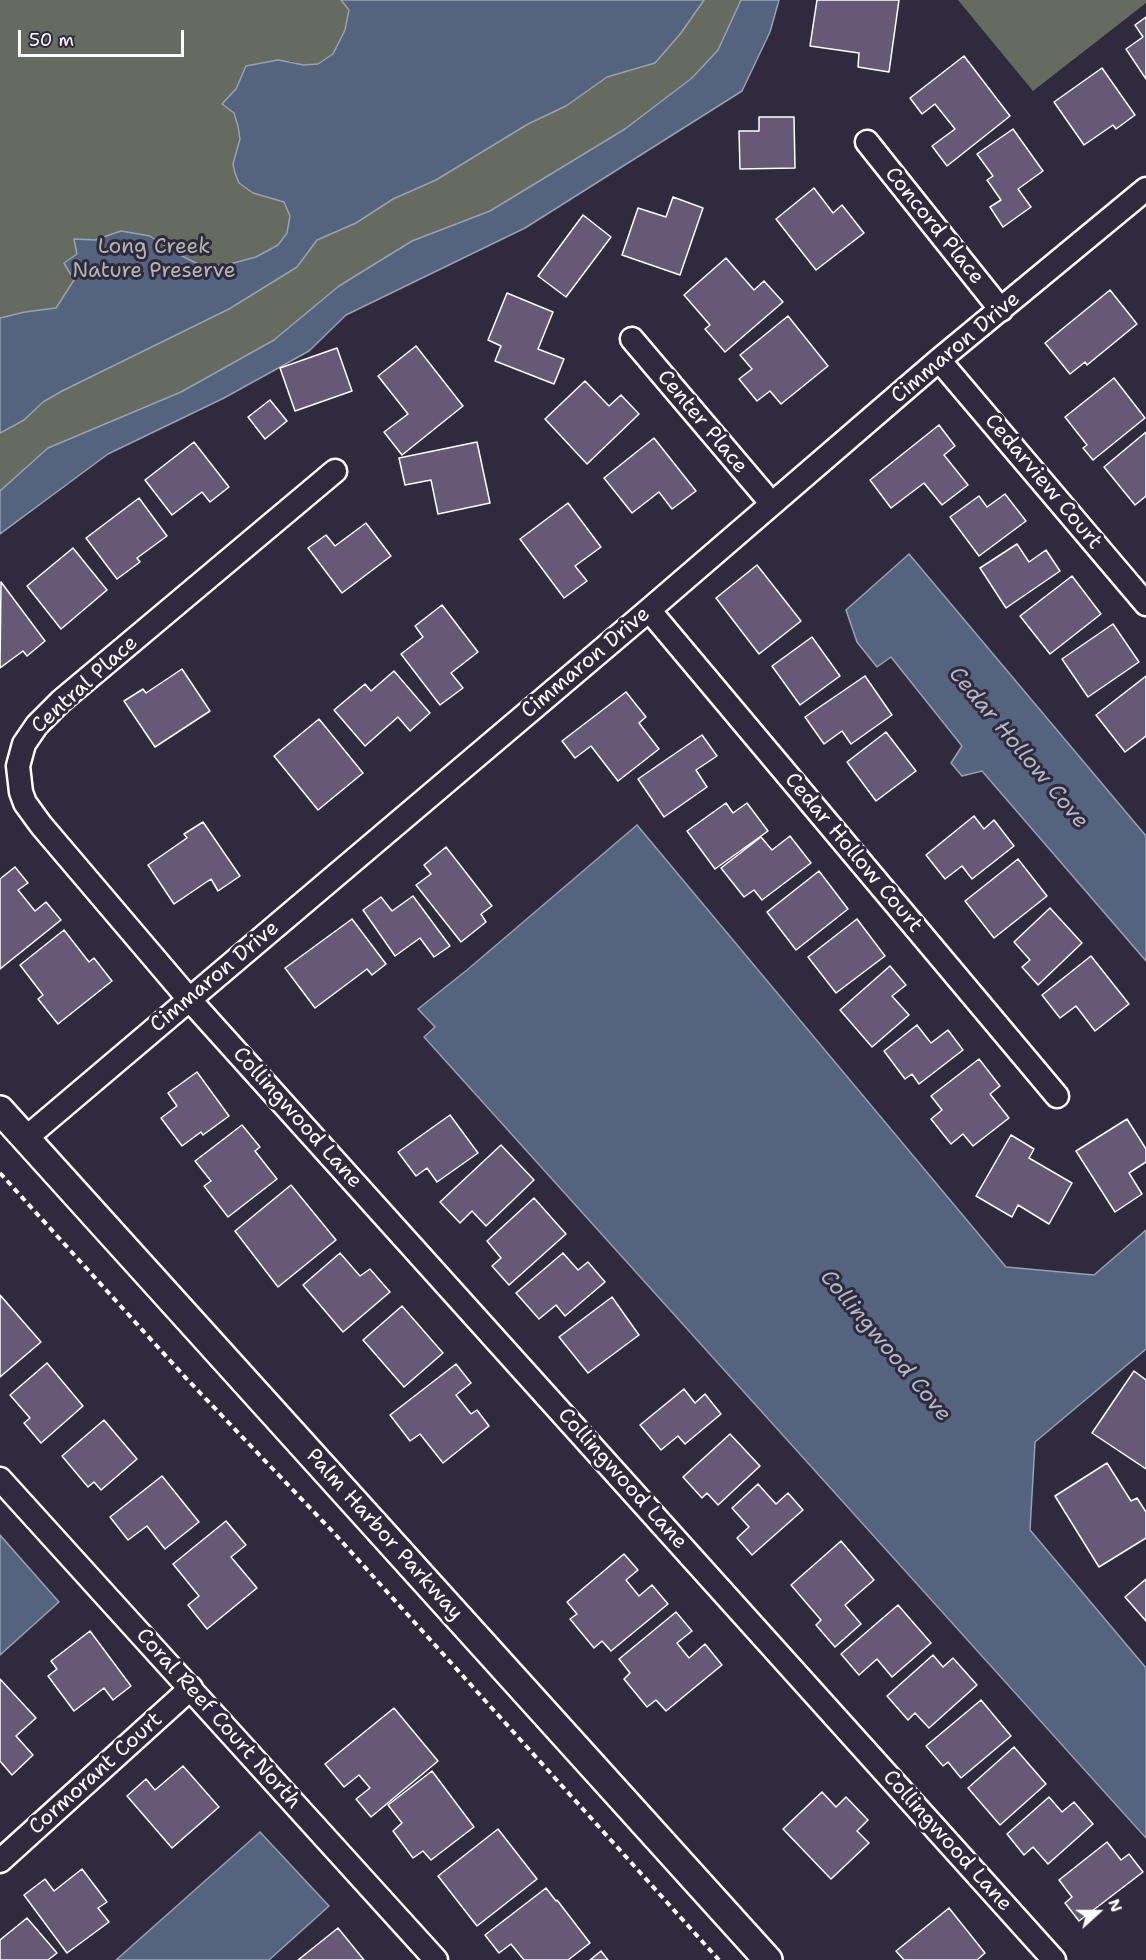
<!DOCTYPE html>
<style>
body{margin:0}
#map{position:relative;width:1146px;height:1960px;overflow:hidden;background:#2f2a3d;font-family:"Shantell Sans",sans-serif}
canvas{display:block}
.north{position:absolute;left:1068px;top:1882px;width:60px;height:60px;-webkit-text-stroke:4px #2f2a3d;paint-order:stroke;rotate:69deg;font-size:16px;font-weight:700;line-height:24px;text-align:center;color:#fff}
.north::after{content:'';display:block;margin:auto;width:21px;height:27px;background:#fff;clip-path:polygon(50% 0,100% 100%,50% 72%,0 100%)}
.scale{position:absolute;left:18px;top:30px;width:166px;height:27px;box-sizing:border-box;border:3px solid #fff;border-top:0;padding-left:8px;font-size:18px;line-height:21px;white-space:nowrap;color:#fff;-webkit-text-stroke:4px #2f2a3d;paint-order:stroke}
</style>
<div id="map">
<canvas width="1146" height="1960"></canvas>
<div class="north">N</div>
<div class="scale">50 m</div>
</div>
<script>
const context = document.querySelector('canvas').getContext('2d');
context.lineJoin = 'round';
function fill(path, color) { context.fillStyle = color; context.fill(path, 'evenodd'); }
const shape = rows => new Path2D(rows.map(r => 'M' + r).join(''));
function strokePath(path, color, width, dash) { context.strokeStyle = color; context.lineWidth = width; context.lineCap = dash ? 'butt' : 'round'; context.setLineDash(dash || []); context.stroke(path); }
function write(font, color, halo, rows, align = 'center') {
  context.font = font + ' "Shantell Sans",sans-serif'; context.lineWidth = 6; context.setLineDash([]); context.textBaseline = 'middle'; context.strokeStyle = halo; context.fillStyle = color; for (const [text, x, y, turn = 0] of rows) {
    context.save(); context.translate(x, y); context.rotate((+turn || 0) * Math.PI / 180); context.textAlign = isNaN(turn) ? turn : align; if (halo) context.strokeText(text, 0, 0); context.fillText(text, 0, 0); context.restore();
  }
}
fill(shape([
 [0,0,341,0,349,10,345,30,333,54,318,64,304,65,290,61,317,240,381,207,393,199,436,180,528,124,566,106,607,77,655,63,681,33,704,0,741,0,718,50,692,78,625,129,490,211,412,241,339,286,335,290,309,351,224,398,108,454,0,534],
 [958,0,1146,0,1146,3,1033,91]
]), '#656c5f');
const water = shape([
 [341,0,704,0,681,33,655,63,607,77,566,106,528,124,436,180,393,199,356,223,317,240,297,267,229,309,62,391,43,402,24,420,0,433,0,318,25,312,56,308,74,280,64,263,77,254,74,239,95,240,121,231,150,236,174,252,198,264,214,266,230,264,256,257,278,245,287,233,290,216,284,202,253,193,239,183,235,173,233,164,240,139,238,126,234,113,222,104,236,89,246,66,278,60,304,65,318,64,333,54,345,30,349,10,341,0],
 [741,0,779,0,770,32,742,91,525,228,346,315,309,351,224,398,108,454,0,534,0,491,48,448,181,392,274,340,339,286,412,241,490,211,625,129,692,78,718,50,741,0],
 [909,554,1146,836,1146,961,982,771,962,776,951,763,962,746,891,657,877,667,857,642,846,610,909,554],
 [637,825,1006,1267,1094,1275,1146,1230,1146,1349,1035,1442,1030,1530,1146,1668,1146,1838,424,1037,435,1027,418,1009,467,970,637,825],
 [0,1535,59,1602,0,1655,0,1535],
 [260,1832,329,1906,269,1960,116,1960,260,1832]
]);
fill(water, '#54637e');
strokePath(water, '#98a1b2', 1.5);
const building = shape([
 [817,0,899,0,889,72,858,67,859,53,810,46,817,0],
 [1146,17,1146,79,1126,49,1143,37,1135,25,1146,17],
 [964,56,1010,116,947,166,932,146,955,129,935,104,922,114,910,98,964,56],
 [1102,68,1135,115,1116,129,1113,125,1084,145,1054,102,1102,68],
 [759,117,794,117,795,168,740,169,739,131,759,131,759,117],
 [1013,129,1043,171,1018,189,1031,207,1003,227,990,207,1001,200,987,180,993,176,977,154,1013,129],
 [814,188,833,213,842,205,864,233,816,270,776,219,814,188],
 [673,197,703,208,680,275,622,255,638,208,666,217,673,197],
 [583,215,611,237,566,297,538,276,583,215],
 [726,258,754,290,764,281,783,302,725,352,705,329,710,325,684,295,726,258],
 [1110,290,1137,324,1087,365,1085,362,1070,374,1045,343,1110,290],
 [507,293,553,312,538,349,564,359,554,384,495,361,501,346,488,340,507,293],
 [788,316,828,366,781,404,770,391,757,401,739,379,752,369,740,355,788,316],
 [416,346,463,406,402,455,384,432,408,414,378,376,416,346],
 [337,348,352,391,295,411,280,368,337,348],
 [1114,378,1145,418,1093,460,1083,448,1087,445,1065,417,1114,378],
 [585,381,609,406,621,395,639,414,587,464,545,419,585,381],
 [270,400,287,421,265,439,248,417,270,400],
 [939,425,955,446,944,455,968,485,942,505,924,483,891,508,870,480,939,425],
 [1146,432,1146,496,1135,505,1104,467,1146,432],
 [654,438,696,491,672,509,659,492,632,513,604,478,654,438],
 [194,442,229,487,210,502,202,492,172,515,145,480,194,442],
 [477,442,490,503,438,514,431,480,405,485,399,458,477,442],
 [1005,494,1026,521,979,556,950,517,979,496,987,507,1005,494],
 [139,498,167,536,137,558,140,562,117,579,86,538,139,498],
 [568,503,601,547,575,566,587,581,564,598,520,539,568,503],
 [366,523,391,556,342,593,308,548,326,535,335,546,366,523],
 [1017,544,1029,562,1046,550,1060,571,1006,608,980,568,1017,544],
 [73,548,107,590,61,629,27,586,73,548],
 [757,565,801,621,759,654,716,598,757,565],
 [1072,576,1101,614,1050,654,1020,616,1072,576],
 [1,582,45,641,27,656,23,651,0,668,1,582],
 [442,605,478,652,451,673,463,688,440,705,401,654,423,637,415,626,442,605],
 [1113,624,1139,662,1088,697,1062,659,1113,624],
 [812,637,840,676,800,705,772,666,812,637],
 [182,669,210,711,155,747,124,701,143,689,146,693,182,669],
 [394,671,430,713,410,731,398,717,365,746,334,710,365,684,371,691,394,671],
 [865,676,892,715,851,744,842,731,824,744,805,717,865,676],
 [1146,676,1146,736,1125,752,1096,715,1146,676],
 [626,692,646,717,639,723,659,749,618,781,591,746,575,758,562,741,626,692],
 [319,719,363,773,318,810,274,756,319,719],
 [886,732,916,771,876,801,847,762,886,732],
 [702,735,717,756,696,770,707,787,664,817,638,779,702,735],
 [726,803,733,813,747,803,768,831,715,869,687,831,726,803],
 [974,816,984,829,994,820,1014,846,972,879,962,866,945,879,926,855,974,816],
 [203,822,240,876,218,891,211,879,174,904,148,865,187,838,184,834,203,822],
 [790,836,811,863,762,900,754,890,744,897,721,868,761,837,772,850,790,836],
 [446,847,492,906,481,914,486,922,461,942,416,885,431,874,424,865,446,847],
 [1018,859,1047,896,994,938,965,901,1018,859],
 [15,867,28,883,18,890,35,911,46,902,61,920,0,969,0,879,15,867],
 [819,871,848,909,796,950,767,912,819,871],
 [413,896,450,946,434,957,420,938,395,956,363,910,381,897,392,911,413,896],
 [1050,908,1082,943,1038,985,1022,967,1030,960,1014,942,1050,908],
 [352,919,386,964,372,975,367,969,315,1008,285,968,352,919],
 [857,919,885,956,836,993,808,957,857,919],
 [64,930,89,962,94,958,112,981,58,1024,38,999,43,995,20,965,64,930],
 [1091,956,1129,1004,1095,1031,1076,1006,1060,1018,1042,995,1091,956],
 [890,966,906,985,892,996,909,1015,872,1047,840,1010,890,966],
 [917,1025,931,1043,948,1030,963,1050,919,1084,912,1074,905,1079,884,1051,917,1025],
 [979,1059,1000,1086,990,1094,1009,1118,973,1146,963,1134,951,1144,931,1119,942,1110,931,1096,979,1059],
 [197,1072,229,1116,203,1135,201,1132,182,1146,161,1118,177,1106,168,1093,197,1072],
 [450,1115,478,1153,437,1182,427,1168,416,1176,398,1152,450,1115],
 [1127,1119,1146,1149,1146,1162,1129,1173,1142,1194,1115,1212,1076,1151,1127,1119],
 [242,1125,260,1147,255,1151,277,1179,228,1217,204,1186,211,1181,195,1161,242,1125],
 [1011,1135,1034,1149,1029,1158,1072,1183,1049,1224,1018,1205,1012,1217,976,1196,1011,1135],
 [501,1145,534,1180,486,1226,472,1211,460,1223,440,1202,501,1145],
 [291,1185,336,1240,278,1287,235,1231,291,1185],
 [534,1198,566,1234,509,1285,492,1266,501,1258,487,1241,534,1198],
 [340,1253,360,1276,370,1269,390,1292,343,1332,303,1285,340,1253],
 [563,1253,578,1270,588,1262,605,1282,565,1316,556,1305,539,1319,516,1293,563,1253],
 [0,1295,41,1342,0,1377,0,1295],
 [612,1297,639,1335,588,1373,559,1337,612,1297],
 [402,1306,443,1353,404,1387,363,1340,402,1306],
 [47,1363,83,1406,41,1443,24,1423,30,1418,10,1395,47,1363],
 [456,1364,471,1383,456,1395,471,1414,477,1410,489,1426,443,1463,420,1434,410,1441,390,1415,456,1364],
 [1134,1371,1146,1380,1146,1469,1092,1433,1134,1371],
 [684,1389,695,1403,705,1394,721,1414,685,1444,678,1436,661,1450,640,1425,684,1389],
 [104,1420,137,1459,101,1490,94,1482,88,1487,62,1456,104,1420],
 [730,1434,760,1466,718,1505,707,1493,702,1498,683,1477,730,1434],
 [1107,1463,1131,1501,1137,1498,1146,1512,1146,1538,1099,1567,1055,1496,1107,1463],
 [162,1476,199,1522,165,1549,147,1526,128,1540,110,1517,162,1476],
 [758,1484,776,1504,788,1493,803,1510,752,1555,737,1538,749,1527,732,1508,758,1484],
 [226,1521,246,1545,231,1557,257,1588,207,1629,188,1605,199,1596,173,1564,226,1521],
 [841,1541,874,1580,845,1605,861,1624,835,1647,816,1625,821,1620,791,1585,841,1541],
 [624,1554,638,1570,626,1580,639,1596,652,1585,668,1604,611,1651,602,1641,594,1648,570,1619,577,1614,567,1602,624,1554],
 [1146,1579,1146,1621,1125,1597,1146,1579],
 [898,1605,931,1643,892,1677,877,1659,859,1675,841,1654,898,1605],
 [676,1612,692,1631,677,1643,689,1658,705,1644,722,1665,666,1711,656,1700,647,1707,624,1679,630,1673,619,1659,676,1612],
 [90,1631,131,1686,113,1700,104,1688,74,1711,48,1676,57,1669,51,1661,90,1631],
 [933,1655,943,1667,953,1658,977,1685,929,1728,915,1713,908,1720,887,1696,933,1655],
 [0,1679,36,1718,16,1736,33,1755,12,1775,0,1761,0,1679],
 [981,1700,1011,1736,961,1778,948,1762,943,1766,926,1746,981,1700],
 [394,1708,438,1761,371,1817,356,1799,370,1788,359,1775,344,1787,325,1764,394,1708],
 [1014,1747,1046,1784,1000,1825,968,1788,1014,1747],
 [183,1766,219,1807,172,1848,127,1796,146,1779,155,1790,183,1766],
 [432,1771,474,1827,431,1860,423,1851,413,1858,393,1831,402,1823,388,1805,432,1771],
 [822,1792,836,1807,846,1797,868,1820,857,1831,869,1843,831,1879,783,1829,822,1792],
 [1049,1797,1062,1812,1074,1802,1093,1824,1048,1864,1033,1847,1024,1855,1007,1834,1049,1797],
 [498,1829,537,1879,477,1926,438,1876,498,1829],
 [1107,1842,1121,1860,1129,1854,1143,1872,1079,1921,1065,1903,1072,1897,1059,1880,1107,1842],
 [82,1869,107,1902,98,1908,109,1922,67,1953,24,1895,45,1879,54,1891,82,1869],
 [546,1888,556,1901,557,1900,590,1943,568,1960,524,1960,511,1944,499,1953,485,1935,546,1888],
 [949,1908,985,1953,977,1960,904,1960,896,1951,949,1908],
 [27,1918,57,1953,48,1960,0,1960,0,1940,27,1918],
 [338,1928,364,1960,298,1960,338,1928],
 [601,1951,608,1960,590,1960,601,1951]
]);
fill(building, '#655975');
strokePath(building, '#fff', 1.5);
const minor = shape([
 [867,142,1001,310],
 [632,339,772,504],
 [939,360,1146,604],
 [335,471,61,701,37,725,24,744,18,766,21,792,25,803,41,825,189,999,1054,1960],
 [649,610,1057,1096],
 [26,1138,649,610,939,360,1146,189],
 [0,1479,436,1960],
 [0,1861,191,1688]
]);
const tertiary = shape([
 [0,1110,768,1960]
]);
strokePath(minor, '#fff', 27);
strokePath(tertiary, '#fff', 32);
strokePath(shape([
 [0,1173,185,1377,334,1533,719,1960]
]), '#fff', 4, [6, 4.5]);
strokePath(minor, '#2f2a3d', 22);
strokePath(tertiary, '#2f2a3d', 27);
write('21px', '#fff', '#2f2a3d', [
 ["Concord Place",934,226,51],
 ["Cimmaron Drive",956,348,-40],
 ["Center Place",702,422,50],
 ["Cedarview Court",1043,482,50],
 ["Cimmaron Drive",586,663,-40],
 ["Central Place",85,685,-42],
 ["Cedar Hollow Court",853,853,50],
 ["Cimmaron Drive",215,977,-40],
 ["Collingwood Lane",297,1118,48],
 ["Collingwood Lane",622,1479,48],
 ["Palm Harbor Parkway",384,1535,48],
 ["Coral Reef Court North",218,1719,48],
 ["Cormorant Court",96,1774,-42],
 ["Collingwood Lane",947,1841,48]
]);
write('21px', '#b2b6af', '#2f2a3d', [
 ["Long Creek",154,248],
 ["Nature Preserve",154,272]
]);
write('italic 22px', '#b2b9c5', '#2f2a3d', [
 ["Cedar Hollow Cove",1018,748,50],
 ["Collingwood Cove",885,1346,50]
]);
</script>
